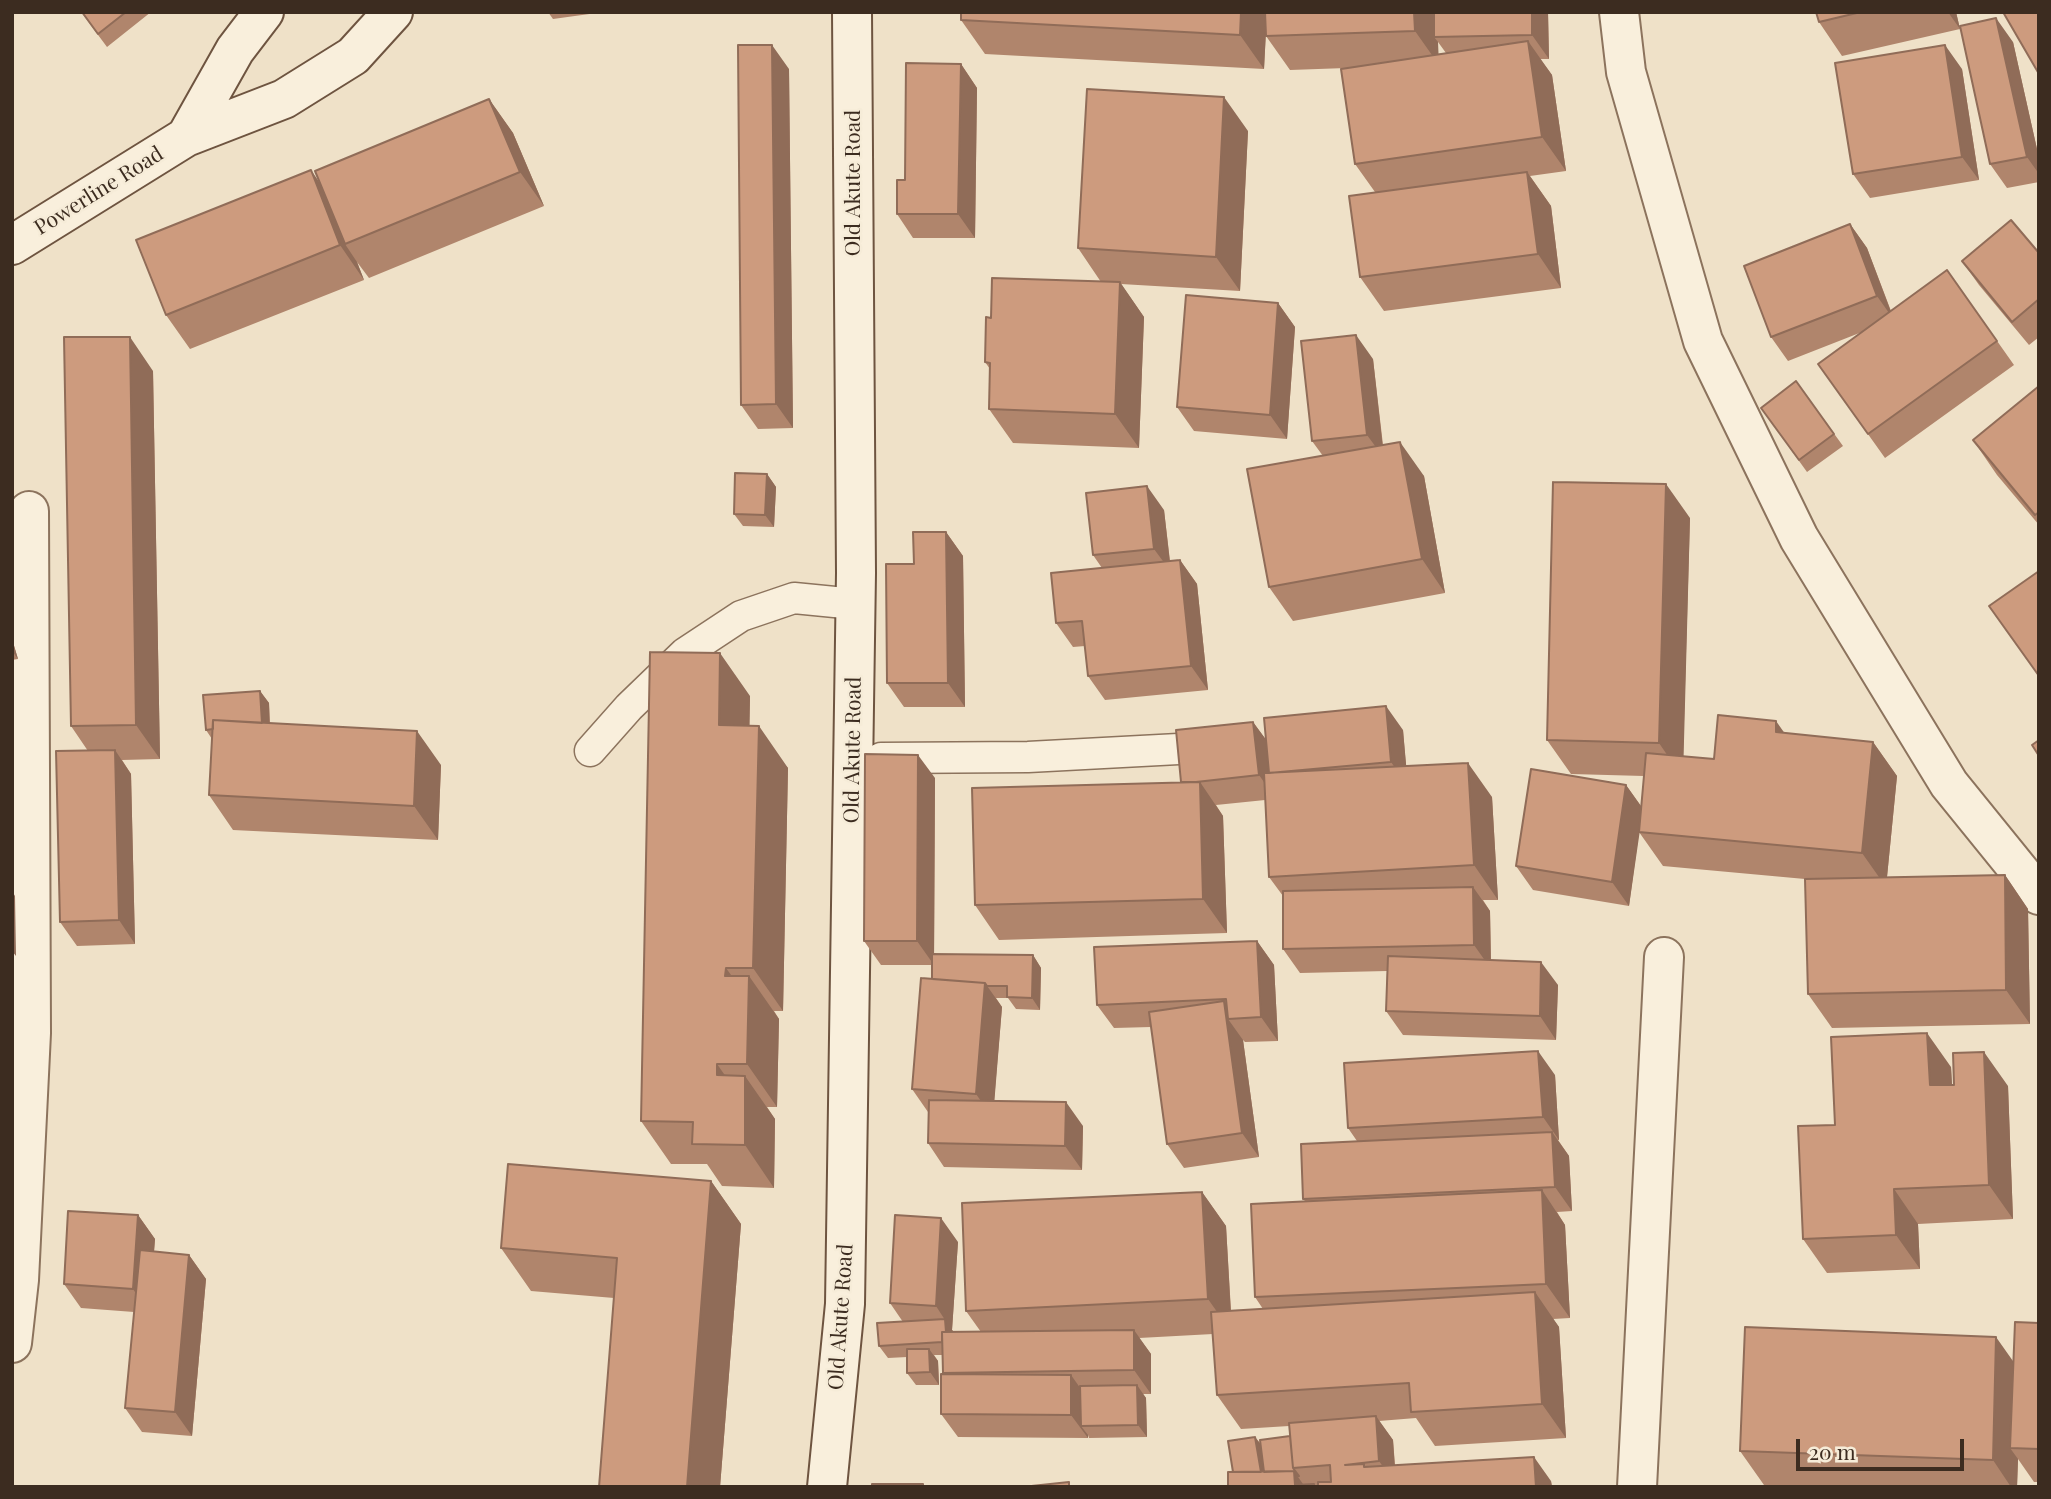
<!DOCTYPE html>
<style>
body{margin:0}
#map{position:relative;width:2051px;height:1499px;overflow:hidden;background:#efe1c8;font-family:"Playfair Display",serif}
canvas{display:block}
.frame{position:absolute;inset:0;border:14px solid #3c2c20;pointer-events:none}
.scale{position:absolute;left:1796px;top:1439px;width:168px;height:32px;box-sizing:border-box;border:4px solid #3c2c20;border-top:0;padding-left:9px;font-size:21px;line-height:24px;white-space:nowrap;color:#3c2c20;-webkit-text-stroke:5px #f6ecd8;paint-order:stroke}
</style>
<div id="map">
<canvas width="2051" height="1499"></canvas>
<div class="frame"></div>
<div class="scale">20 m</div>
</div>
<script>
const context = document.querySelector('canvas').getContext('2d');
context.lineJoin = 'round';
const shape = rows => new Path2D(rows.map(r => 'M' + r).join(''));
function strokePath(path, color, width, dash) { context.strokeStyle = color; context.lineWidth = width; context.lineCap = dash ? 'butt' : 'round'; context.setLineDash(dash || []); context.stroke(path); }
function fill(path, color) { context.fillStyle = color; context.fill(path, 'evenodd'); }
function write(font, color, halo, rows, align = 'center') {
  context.font = font + ' "Playfair Display",serif'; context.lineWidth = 5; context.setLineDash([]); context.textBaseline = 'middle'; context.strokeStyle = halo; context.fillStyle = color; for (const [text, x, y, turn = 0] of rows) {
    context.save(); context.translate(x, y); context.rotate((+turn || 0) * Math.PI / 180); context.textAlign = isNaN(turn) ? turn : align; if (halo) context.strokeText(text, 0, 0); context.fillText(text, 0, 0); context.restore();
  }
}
const lane = shape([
 [590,751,629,707,685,653,741,616,794,598,855,604],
 [881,758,1028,757,1216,747]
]);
const street = shape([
 [1619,12,1626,72,1703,341,1799,538,1949,784,2039,895],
 [12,1343,19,1280,31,1033,29,511],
 [1637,1487,1664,957]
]);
const secondary = shape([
 [186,137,235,50,264,12],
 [12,245,186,137,284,99,353,56,393,12],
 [827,1487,845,1304,856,573,852,12]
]);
strokePath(lane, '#8c735d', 33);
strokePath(street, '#8c735d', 42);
strokePath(secondary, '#6e5440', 42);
strokePath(lane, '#f9efdc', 30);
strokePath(street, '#f9efdc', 38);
strokePath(secondary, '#f9efdc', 38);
fill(shape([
 [81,12,151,12,107,47],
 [548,12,604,12,553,19],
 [961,12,1548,12,1549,59,1540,59,1552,75,1566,171,1530,176,1551,206,1561,288,1384,311,1360,277,1375,192,1355,164,1346,68,1290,70,1266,36,1266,30,1264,69,985,54,961,20],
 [1438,42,1446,53,1438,54],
 [1816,12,1956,12,1960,29,1842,56,1819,22],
 [2013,42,2039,158,2039,182,2007,188,1990,164],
 [961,64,977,88,975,238,913,238,897,214,905,180],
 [789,69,793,428,758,429,741,405],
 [1962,69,1979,180,1870,198,1853,174],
 [489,99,513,133,544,206,369,278,357,262,364,280,190,349,166,315,320,184],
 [1248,131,1240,291,1121,284,1144,317,1139,448,1013,443,989,409,990,369,985,362,991,318,1101,282,1078,248],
 [1850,224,1867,248,1891,311,1947,270,2014,365,1885,458,1818,364,1862,332,1788,361,1771,337],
 [2039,253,2039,337,2029,345,1979,285,1962,261],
 [1278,303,1295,327,1287,439,1194,431,1177,407],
 [1373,359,1383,445,1424,476,1445,593,1293,621,1269,587,1323,456,1312,441],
 [153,371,160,759,122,760,131,774,135,944,77,946,60,922,88,751,71,726],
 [1796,381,1843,446,1807,472,1761,408],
 [2039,386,2039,525,1997,475,1973,440],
 [767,474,776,487,774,527,743,526,734,514],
 [1164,510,1170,561,1180,560,1197,584,1208,690,1105,700,1088,676,1085,646,1073,647,1056,623,1102,568,1093,555],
 [1690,518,1683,756,1714,759,1785,733,1873,742,1897,776,1887,877,2005,875,2028,909,2030,1024,1832,1028,1808,994,1805,879,1663,866,1639,832,1629,906,1533,890,1516,866,1626,785,1641,806,1644,776,1571,774,1547,740],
 [946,532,963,556,965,707,904,707,887,683,914,564],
 [12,639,18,659,12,660],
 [260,691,269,703,270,723,441,765,438,840,233,830,209,795,212,739,206,730],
 [750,696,749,726,788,768,783,1011,774,1011,779,1019,777,1107,767,1107,775,1119,774,1188,722,1186,707,1164,671,1164,641,1121],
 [1253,722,1266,740,1403,730,1406,766,1492,797,1498,900,1483,900,1490,911,1491,960,1558,985,1556,1040,1403,1035,1386,1011,1387,971,1300,973,1283,949,1283,896,1269,877,1265,800,1216,805,1223,816,1227,933,999,940,975,905,1181,782],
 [935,778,934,954,1033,955,1041,968,1040,1010,1016,1009,1008,998,996,998,1002,1007,994,1101,1083,1126,1082,1170,944,1167,928,1143,928,1112,912,1089,932,979,932,965,881,965,864,941],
 [1257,941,1274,965,1278,1041,1245,1042,1243,1040,1259,1157,1184,1168,1167,1144,1151,1027,1114,1028,1097,1005],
 [1951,1067,1952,1085,2008,1086,2013,1219,1918,1224,1920,1269,1827,1273,1803,1239,1835,1125],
 [1555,1075,1559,1140,1558,1140,1569,1156,1572,1211,1557,1212,1565,1225,1570,1318,1553,1319,1559,1327,1566,1438,1435,1446,1416,1418,1379,1421,1393,1440,1395,1465,1551,1481,1552,1487,1228,1487,1233,1472,1255,1437,1261,1444,1290,1436,1289,1426,1241,1429,1217,1395,1213,1334,1139,1338,1151,1354,1151,1394,1143,1394,1146,1398,1147,1437,1089,1438,1088,1435,1088,1438,958,1437,941,1414,944,1374,942,1355,934,1355,938,1361,939,1385,916,1385,907,1373,907,1357,888,1358,879,1346,903,1322,890,1303,958,1242,952,1330,954,1332,981,1332,966,1311,1202,1192,1226,1226,1231,1311,1263,1309,1255,1297,1305,1201,1303,1199,1357,1141,1348,1128],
 [711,1181,741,1224,720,1487,599,1487,614,1298,531,1291,501,1248],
 [138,1215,155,1239,154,1252,189,1255,206,1279,192,1436,142,1432,125,1408,134,1312,81,1308,64,1284],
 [2039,1323,2039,1482,2034,1482,2018,1459,2017,1487,1820,1487,1764,1485,1740,1451,2014,1361]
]), '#b0856c');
fill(shape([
 [1241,12,1267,12,1264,69,1240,35],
 [1414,12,1437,12,1434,37,1438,42,1439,65,1415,31],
 [1532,12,1548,12,1549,59,1532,35],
 [1948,12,1956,12,1960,29],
 [1996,18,2013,42,2039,158,2039,174,2027,157],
 [1528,41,1552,75,1566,171,1542,137],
 [772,45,789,69,793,428,776,404],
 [1945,45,1962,69,1979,180,1962,157],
 [961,64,977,88,975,238,958,214],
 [1224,97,1248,131,1240,291,1216,257],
 [489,99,513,133,544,206,520,172],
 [311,170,335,205,345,244,357,262,364,280,340,245],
 [1527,172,1551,206,1561,288,1538,254],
 [1850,224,1867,248,1894,320,1877,296],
 [1120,282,1144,317,1139,448,1115,414],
 [1278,303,1295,327,1287,439,1270,415],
 [1356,335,1373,359,1384,458,1367,435],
 [130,337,153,371,160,759,136,725],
 [1400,442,1424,476,1445,593,1422,559],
 [767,474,776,487,774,527,765,515],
 [1666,484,1690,518,1683,778,1659,743],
 [1147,486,1164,510,1171,572,1154,549],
 [946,532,963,556,965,707,948,683],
 [1180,560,1197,584,1208,690,1191,666],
 [12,639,18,659,12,651],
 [720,653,750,696,749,768,719,725],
 [260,691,269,703,270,739,262,726],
 [1386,706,1403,730,1408,786,1391,762],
 [1776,721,1800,755,1776,732],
 [1253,722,1270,745,1276,799,1259,775],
 [759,726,788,768,783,1011,753,968],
 [417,731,441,765,438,840,414,806],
 [1873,742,1897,776,1886,887,1862,853],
 [115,750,131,774,135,944,119,920],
 [918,755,935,778,934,965,917,941],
 [1468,763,1492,797,1498,900,1474,865],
 [1200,782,1223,816,1227,933,1203,899],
 [1626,785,1643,809,1629,906,1612,882],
 [2005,875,2028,909,2030,1024,2006,990],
 [1473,887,1490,911,1491,969,1474,945],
 [12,891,15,896,16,956,12,951],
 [1257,941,1274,965,1278,1041,1261,1017],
 [1033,955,1041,968,1040,1010,1032,998],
 [1541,962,1558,985,1556,1040,1540,1016],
 [726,968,749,1000,749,976,779,1019,777,1107,747,1064,725,976],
 [985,983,1002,1007,993,1118,976,1094],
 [1224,1001,1236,1018,1228,1019,1243,1040,1259,1157,1242,1133],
 [1927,1033,1951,1067,1954,1120,1930,1085],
 [1538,1051,1555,1075,1559,1140,1543,1117],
 [1984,1052,2008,1086,2013,1219,1989,1185],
 [717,1064,745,1104,745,1076,775,1119,774,1188,745,1145,717,1075],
 [1066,1102,1083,1126,1082,1170,1065,1146],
 [1552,1132,1569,1156,1572,1211,1555,1187],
 [711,1181,741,1224,720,1487,687,1487],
 [1894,1189,1918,1224,1920,1269,1896,1235],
 [1542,1190,1565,1225,1570,1318,1546,1284],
 [1202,1192,1226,1226,1232,1333,1208,1299],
 [138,1215,155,1239,149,1313,133,1289],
 [941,1218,958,1242,952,1330,954,1332,956,1354,947,1342,945,1320,936,1306],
 [189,1255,206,1279,192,1436,175,1412],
 [1535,1292,1559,1327,1566,1438,1542,1404],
 [1134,1330,1151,1354,1151,1394,1134,1370],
 [1996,1337,2020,1371,2010,1448,2018,1459,2017,1487,2011,1487,1993,1460],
 [929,1349,938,1361,939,1385,930,1372],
 [1071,1375,1088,1399,1081,1426,1088,1435,1088,1438,1071,1415],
 [1137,1385,1146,1398,1147,1437,1138,1425],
 [1376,1416,1393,1440,1396,1485,1379,1461],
 [1255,1437,1264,1449,1269,1480,1262,1476],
 [1534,1457,1551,1481,1552,1487,1536,1487],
 [1294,1471,1305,1487,1295,1485]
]), '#906c58');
const building = shape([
 [82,12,126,12,98,34,82,12],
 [961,12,1241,12,1240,35,961,20,961,12],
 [1265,12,1414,12,1415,31,1266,36,1265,12],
 [1434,12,1532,12,1532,35,1434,37,1434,12],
 [1816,12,1861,12,1819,22,1816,12],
 [2003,12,2039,12,2039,74,2003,12],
 [1996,18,2027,157,1990,164,1960,26,1996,18],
 [1528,41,1542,137,1355,164,1341,69,1528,41],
 [738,45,772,45,776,404,741,405,738,45],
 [1945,45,1962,157,1853,174,1835,63,1945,45],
 [906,63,961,64,958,214,897,214,897,180,905,180,906,63],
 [1087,89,1224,97,1216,257,1078,248,1087,89],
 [489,99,520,172,345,244,315,171,489,99],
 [311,170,340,245,166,315,136,240,311,170],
 [1527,172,1538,254,1360,277,1349,196,1527,172],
 [2011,220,2039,253,2039,299,2012,322,1962,261,2011,220],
 [1850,224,1877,296,1771,337,1744,266,1850,224],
 [1947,270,1997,341,1868,434,1818,364,1947,270],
 [992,278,1120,282,1115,414,989,409,990,363,985,362,986,317,991,318,992,278],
 [1186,295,1278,303,1270,415,1177,407,1186,295],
 [1356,335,1367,435,1312,441,1301,341,1356,335],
 [64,337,130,337,136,725,71,726,64,337],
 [1796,381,1834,434,1799,460,1761,408,1796,381],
 [2039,386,2039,512,2035,515,1973,440,2039,386],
 [1400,442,1422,559,1269,587,1247,469,1400,442],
 [735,473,767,474,765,515,734,514,735,473],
 [1553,482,1666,484,1659,743,1547,740,1553,482],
 [1147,486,1154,549,1093,555,1086,493,1147,486],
 [913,532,946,532,948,683,887,683,886,564,914,564,913,532],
 [1180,560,1191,666,1088,676,1082,621,1056,623,1051,573,1180,560],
 [2039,571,2039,676,1989,606,2039,571],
 [650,652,720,653,719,725,759,726,753,968,726,968,725,976,749,976,747,1064,717,1064,717,1075,745,1076,745,1145,692,1144,693,1122,641,1121,650,652],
 [260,691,262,723,213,720,213,729,206,730,203,695,260,691],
 [1386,706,1391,762,1269,773,1264,718,1386,706],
 [1718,715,1776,721,1776,732,1873,742,1862,853,1639,832,1646,753,1714,759,1718,715],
 [213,720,417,731,414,806,209,795,213,720],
 [1253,722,1259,775,1196,782,1181,782,1176,730,1253,722],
 [2039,740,2039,756,2032,745,2039,740],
 [115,750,119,920,60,922,56,751,115,750],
 [865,754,918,755,917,941,864,941,865,754],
 [1468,763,1474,865,1269,877,1264,773,1468,763],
 [1531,769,1626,785,1612,882,1516,866,1531,769],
 [1200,782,1203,899,975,905,972,788,1200,782],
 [2005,875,2006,990,1808,994,1805,879,2005,875],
 [1473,887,1474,945,1283,949,1283,891,1473,887],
 [1257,941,1261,1017,1228,1019,1226,999,1097,1005,1094,947,1257,941],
 [932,954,1033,955,1032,998,1007,997,1007,986,987,986,985,983,932,979,932,954],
 [1388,956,1541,962,1540,1016,1386,1011,1388,956],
 [921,978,985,983,976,1094,912,1089,921,978],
 [1224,1001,1242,1133,1167,1144,1149,1012,1224,1001],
 [1927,1033,1930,1085,1954,1085,1953,1053,1984,1052,1989,1185,1894,1189,1896,1235,1803,1239,1798,1126,1835,1125,1831,1037,1927,1033],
 [1538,1051,1543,1117,1348,1128,1344,1063,1538,1051],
 [929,1100,1066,1102,1065,1146,928,1143,929,1100],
 [1552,1132,1555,1187,1303,1199,1301,1144,1552,1132],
 [508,1164,711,1181,687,1487,599,1487,617,1258,501,1248,508,1164],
 [1542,1190,1546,1284,1255,1297,1251,1204,1542,1190],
 [1202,1192,1208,1299,966,1311,962,1203,1202,1192],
 [68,1211,138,1215,133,1289,64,1284,68,1211],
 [895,1215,941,1218,936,1306,890,1303,895,1215],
 [140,1250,189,1255,175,1412,125,1408,140,1250],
 [1535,1292,1542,1404,1411,1412,1409,1383,1217,1395,1211,1312,1535,1292],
 [945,1319,946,1332,942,1332,942,1342,879,1346,877,1323,945,1319],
 [2015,1322,2039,1323,2039,1449,2010,1448,2015,1322],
 [1745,1327,1996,1337,1993,1460,1740,1451,1745,1327],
 [1134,1330,1134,1370,943,1373,942,1332,1134,1330],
 [907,1349,929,1349,930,1372,907,1373,907,1349],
 [941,1374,1071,1375,1071,1415,941,1414,941,1374],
 [1137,1385,1138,1425,1081,1426,1080,1386,1137,1385],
 [1376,1416,1379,1461,1345,1465,1364,1464,1364,1467,1534,1457,1536,1487,1318,1487,1318,1482,1331,1482,1330,1465,1293,1468,1289,1423,1376,1416],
 [1290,1436,1293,1468,1299,1476,1298,1476,1294,1471,1264,1472,1260,1440,1290,1436],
 [1255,1437,1261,1472,1233,1472,1228,1441,1255,1437],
 [1294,1471,1295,1485,1314,1484,1314,1487,1228,1487,1228,1472,1294,1471],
 [1069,1482,1069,1487,1022,1487,1069,1482],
 [872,1484,923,1484,923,1487,872,1487,872,1484]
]);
fill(building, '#cd9b7e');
strokePath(building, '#906c58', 2);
write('21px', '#3c2c20', '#f6ecd8', [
 ["Old Akute Road",853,183,-90],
 ["Powerline Road",99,191,-32],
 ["Old Akute Road",853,750,-89],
 ["Old Akute Road",841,1317,-86]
]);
</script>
